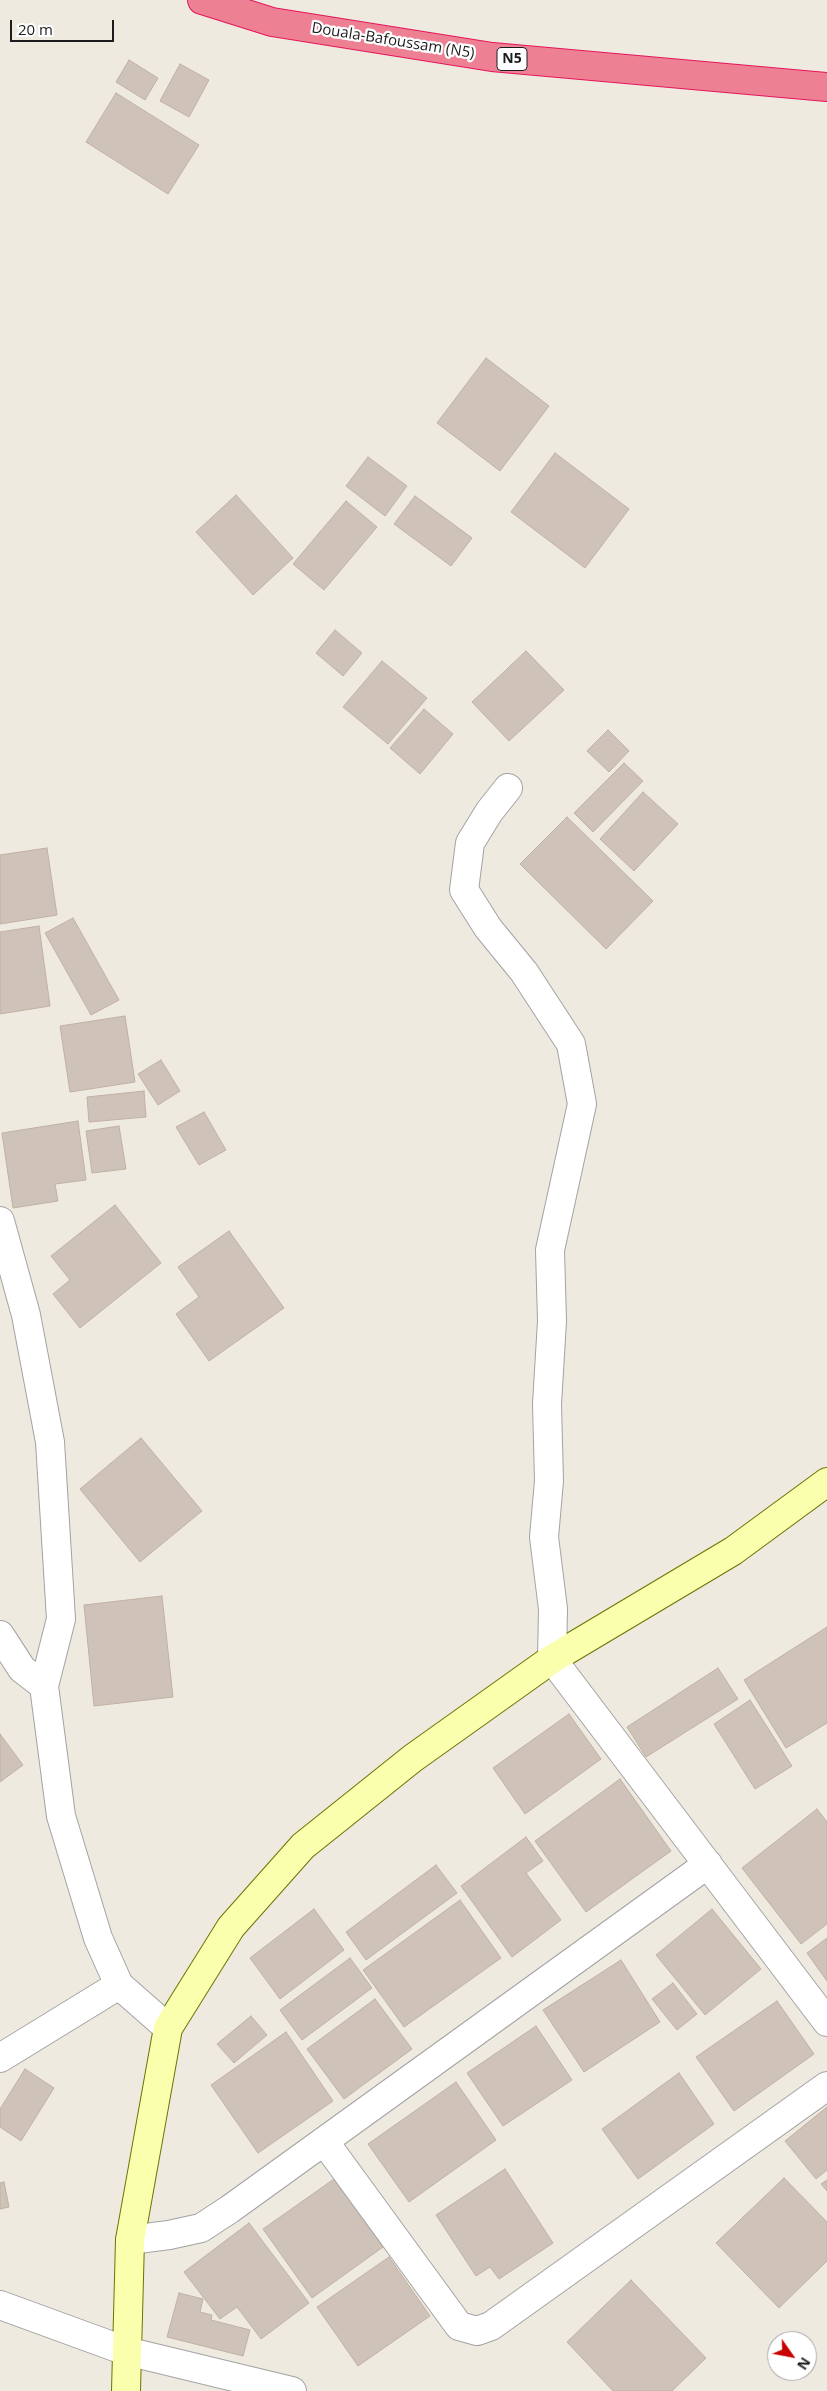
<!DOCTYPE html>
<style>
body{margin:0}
#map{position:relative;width:827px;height:2391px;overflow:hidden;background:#efeae0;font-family:"Open Sans",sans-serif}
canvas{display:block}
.north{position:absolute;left:767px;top:2331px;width:50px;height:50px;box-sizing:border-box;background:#fff;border:1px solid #a4a4a4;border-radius:50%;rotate:123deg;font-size:14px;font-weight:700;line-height:20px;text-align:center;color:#1c1c1c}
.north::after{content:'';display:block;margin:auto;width:18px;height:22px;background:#c80100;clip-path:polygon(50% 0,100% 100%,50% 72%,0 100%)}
.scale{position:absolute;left:10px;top:20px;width:104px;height:22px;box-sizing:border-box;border:2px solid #1c1c1c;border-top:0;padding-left:6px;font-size:15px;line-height:18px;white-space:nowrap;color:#1c1c1c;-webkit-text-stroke:4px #fff;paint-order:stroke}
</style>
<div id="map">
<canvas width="827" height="2391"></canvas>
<div class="north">N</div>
<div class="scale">20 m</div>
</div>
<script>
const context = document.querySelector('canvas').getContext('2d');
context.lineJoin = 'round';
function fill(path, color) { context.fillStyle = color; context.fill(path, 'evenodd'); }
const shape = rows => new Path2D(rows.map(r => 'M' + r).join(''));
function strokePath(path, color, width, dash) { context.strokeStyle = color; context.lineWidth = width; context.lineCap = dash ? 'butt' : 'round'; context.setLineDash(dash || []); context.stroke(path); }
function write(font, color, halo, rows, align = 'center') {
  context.font = font + ' "Open Sans",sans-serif'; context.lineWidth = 4.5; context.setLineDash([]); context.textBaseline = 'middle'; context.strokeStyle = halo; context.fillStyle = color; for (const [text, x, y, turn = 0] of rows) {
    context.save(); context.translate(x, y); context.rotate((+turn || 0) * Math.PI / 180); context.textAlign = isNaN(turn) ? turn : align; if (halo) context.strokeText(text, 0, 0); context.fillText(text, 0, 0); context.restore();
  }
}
const building = shape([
 [129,60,158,78,145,100,116,82,129,60],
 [180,64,209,80,189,117,160,101,180,64],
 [116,93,199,145,168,194,86,142,116,93],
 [486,358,549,406,500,471,437,423,486,358],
 [555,453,629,509,585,568,511,512,555,453],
 [368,457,407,486,385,516,346,486,368,457],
 [236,495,293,558,253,595,196,532,236,495],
 [415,496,472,538,451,566,394,524,415,496],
 [346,501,377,527,324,590,293,564,346,501],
 [335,630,362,653,343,676,316,653,335,630],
 [526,651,564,690,509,741,472,702,526,651],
 [382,661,427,698,388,744,343,707,382,661],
 [424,709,453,734,420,774,390,748,424,709],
 [608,730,629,751,609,772,587,751,608,730],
 [624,763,643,781,593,832,574,813,624,763],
 [643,792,678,824,634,871,600,839,643,792],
 [567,817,653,901,606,949,520,864,567,817],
 [47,848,57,915,0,924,0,855,47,848],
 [73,918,119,1000,91,1015,45,933,73,918],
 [39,926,50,1006,0,1014,0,932,39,926],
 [125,1016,135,1082,70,1092,60,1026,125,1016],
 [161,1060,180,1091,158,1105,138,1074,161,1060],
 [144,1091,146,1117,89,1122,87,1097,144,1091],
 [204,1112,226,1150,199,1165,176,1127,204,1112],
 [78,1121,86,1180,55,1184,58,1201,13,1208,2,1133,78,1121],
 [119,1126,126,1169,92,1173,86,1131,119,1126],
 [115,1205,161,1263,80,1328,53,1294,70,1280,51,1256,115,1205],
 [229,1231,284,1308,209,1361,176,1314,199,1297,178,1267,229,1231],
 [141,1438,202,1511,140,1562,80,1489,141,1438],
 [162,1596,173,1697,94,1706,84,1605,162,1596],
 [827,1627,827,1723,786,1748,744,1680,827,1627],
 [718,1668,738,1699,646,1757,627,1727,718,1668],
 [750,1700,792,1766,755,1789,714,1724,750,1700],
 [569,1714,601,1759,525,1814,493,1768,569,1714],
 [0,1734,23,1765,0,1782,0,1734],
 [620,1779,671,1851,586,1912,535,1841,620,1779],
 [817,1809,827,1822,827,1924,801,1944,742,1868,817,1809],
 [526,1837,543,1861,526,1873,561,1920,512,1957,461,1886,526,1837],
 [436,1865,457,1893,366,1960,346,1932,436,1865],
 [460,1900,501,1958,404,2027,363,1970,460,1900],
 [314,1909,344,1950,280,1999,250,1958,314,1909],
 [712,1909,761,1969,705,2015,656,1955,712,1909],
 [827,1938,827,1981,807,1953,827,1938],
 [350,1958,372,1988,302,2040,280,2010,350,1958],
 [621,1960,660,2022,584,2072,543,2010,621,1960],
 [673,1983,697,2014,677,2030,652,1999,673,1983],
 [375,1999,412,2049,344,2099,307,2049,375,1999],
 [777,2001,814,2054,734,2111,696,2057,777,2001],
 [251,2016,267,2035,234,2063,217,2044,251,2016],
 [536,2026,572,2080,503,2126,467,2073,536,2026],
 [286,2032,333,2101,258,2153,211,2085,286,2032],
 [25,2069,54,2088,21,2141,0,2127,0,2109,25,2069],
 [679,2073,714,2124,638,2179,602,2129,679,2073],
 [456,2082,496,2140,409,2202,368,2144,456,2082],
 [827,2107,827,2170,816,2179,785,2141,827,2107],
 [505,2169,553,2243,499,2279,490,2267,476,2276,436,2215,505,2169],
 [784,2178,827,2222,827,2261,779,2308,716,2243,784,2178],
 [334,2179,383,2247,312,2298,263,2229,334,2179],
 [827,2180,827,2191,821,2184,827,2180],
 [4,2182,9,2207,0,2209,0,2183,4,2182],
 [249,2223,309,2303,261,2339,237,2307,220,2319,184,2272,249,2223],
 [389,2257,430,2316,358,2366,317,2307,389,2257],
 [631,2280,706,2358,672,2391,613,2391,567,2342,631,2280],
 [179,2293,203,2299,200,2312,212,2315,211,2320,250,2330,243,2356,167,2337,179,2293]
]);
fill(building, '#cfc3b9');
strokePath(building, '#c1b0a2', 1);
const street = shape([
 [508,788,489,812,470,843,464,890,488,928,524,972,571,1044,582,1104,550,1250,552,1321,547,1404,549,1481,544,1537,553,1609,552,1659,827,2022],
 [0,1221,26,1315,50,1442,61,1619,44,1686,61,1816,98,1938,119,1985,168,2028],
 [0,1635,22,1669,44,1686],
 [0,2058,119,1985],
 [324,2141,459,2326,477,2331,491,2326,827,2086],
 [130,2240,169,2235,201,2228,230,2209,708,1864],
 [0,2305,126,2351,292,2391]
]);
const secondary = shape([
 [126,2391,130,2240,168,2028,231,1927,303,1846,413,1758,552,1659,733,1551,827,1482]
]);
const highway = shape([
 [202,0,272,22,492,57,827,87]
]);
strokePath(street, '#a3a3a3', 30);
strokePath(secondary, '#697600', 30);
strokePath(highway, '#e5155b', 30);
strokePath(street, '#fff', 28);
strokePath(secondary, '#faffae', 28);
strokePath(highway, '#ee8094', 28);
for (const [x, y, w] of [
 [512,59,30]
]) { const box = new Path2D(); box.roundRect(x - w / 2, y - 11.5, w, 23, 4); context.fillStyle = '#fff'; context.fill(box); strokePath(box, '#1c1c1c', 1); }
write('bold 14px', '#1c1c1c', null, [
 ["N5",512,59]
]);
write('15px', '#1c1c1c', '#fff', [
 ["Douala-Bafoussam (N5)",393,41,9]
]);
</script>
